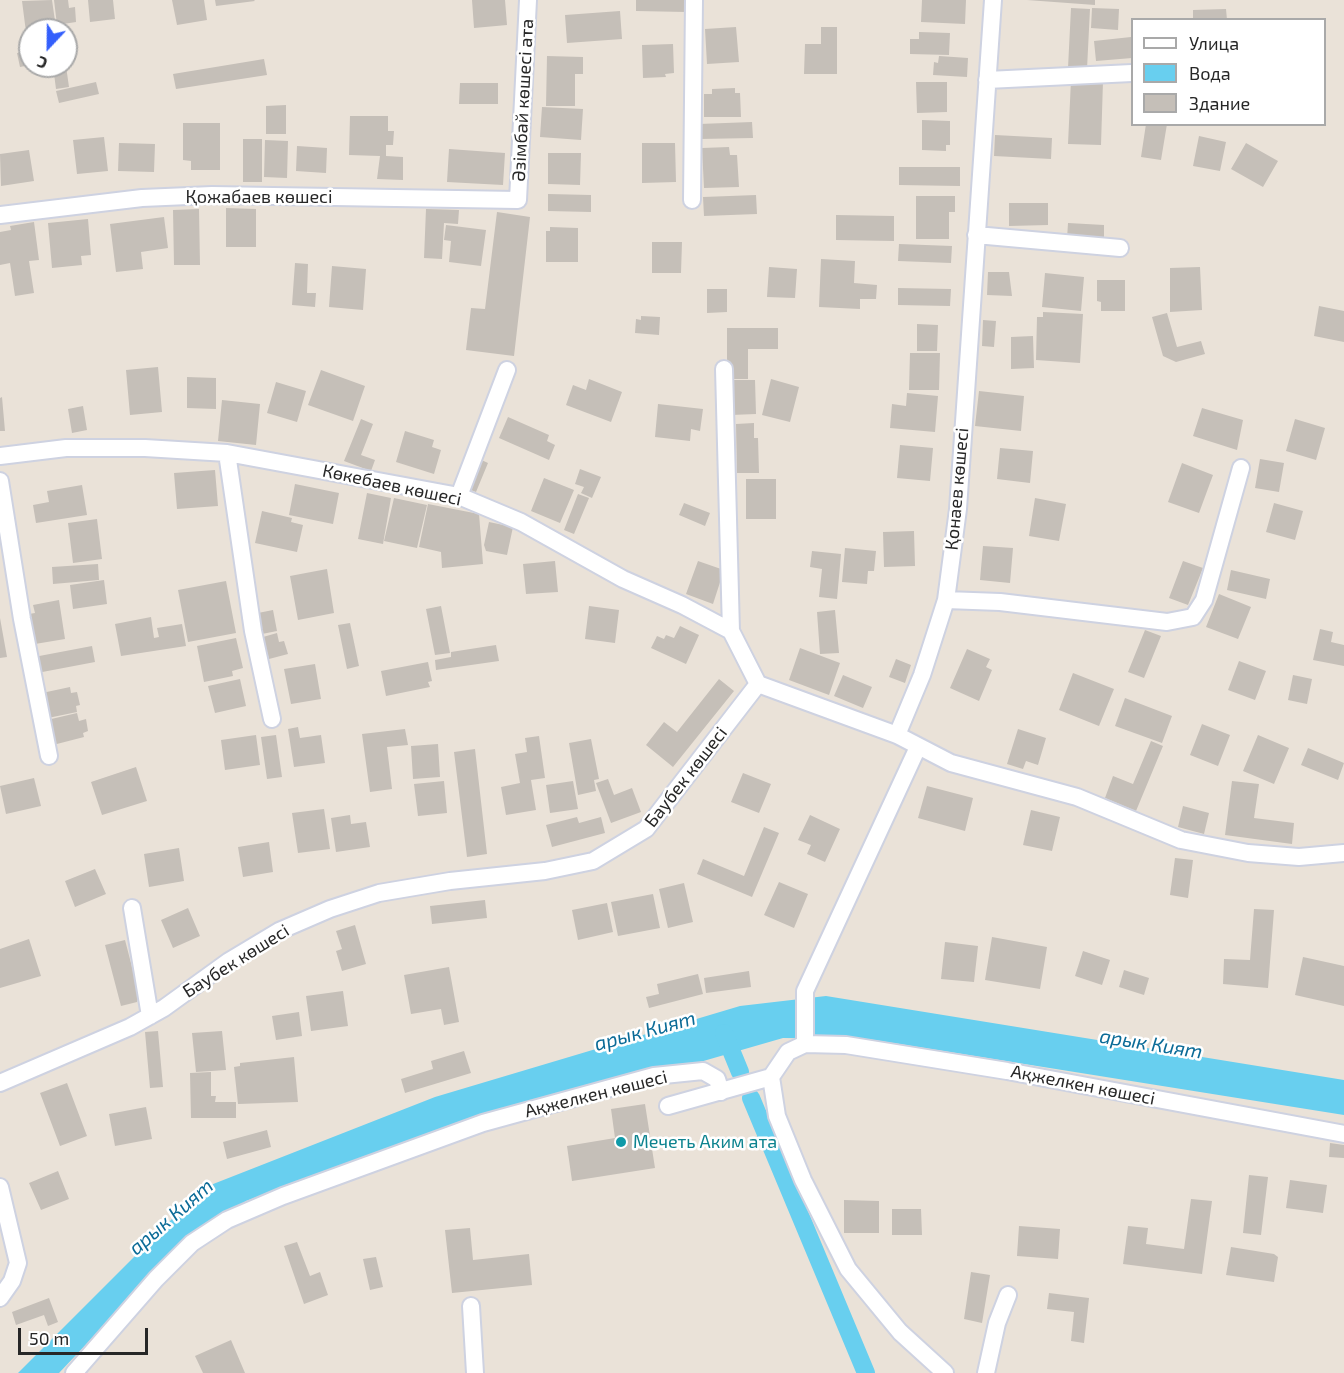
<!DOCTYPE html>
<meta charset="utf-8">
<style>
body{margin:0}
#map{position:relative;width:1344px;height:1373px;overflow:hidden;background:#eae2d8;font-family:"Exo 2",sans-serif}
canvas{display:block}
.legend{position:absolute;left:1131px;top:18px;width:195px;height:108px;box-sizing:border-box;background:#fff;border:2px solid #a9a9a9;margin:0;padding:8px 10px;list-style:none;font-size:18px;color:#272727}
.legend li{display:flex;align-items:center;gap:12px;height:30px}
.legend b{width:30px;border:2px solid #a9a9a9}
.north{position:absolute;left:18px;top:18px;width:60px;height:60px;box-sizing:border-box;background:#fff;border:2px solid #a9a9a9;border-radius:50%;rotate:202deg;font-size:16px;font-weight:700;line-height:24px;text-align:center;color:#272727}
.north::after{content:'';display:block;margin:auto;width:21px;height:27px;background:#345ffc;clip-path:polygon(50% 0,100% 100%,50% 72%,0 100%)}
.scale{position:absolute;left:18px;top:1328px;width:130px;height:27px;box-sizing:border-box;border:3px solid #272727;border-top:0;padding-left:8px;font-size:18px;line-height:21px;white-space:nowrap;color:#272727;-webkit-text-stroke:4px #fff;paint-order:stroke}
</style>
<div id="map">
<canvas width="1344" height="1373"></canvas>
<ul class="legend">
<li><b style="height:8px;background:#fff"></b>Улица</li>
<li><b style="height:16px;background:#68cfef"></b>Вода</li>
<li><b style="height:16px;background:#c5bfb8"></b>Здание</li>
</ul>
<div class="north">С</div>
<div class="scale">50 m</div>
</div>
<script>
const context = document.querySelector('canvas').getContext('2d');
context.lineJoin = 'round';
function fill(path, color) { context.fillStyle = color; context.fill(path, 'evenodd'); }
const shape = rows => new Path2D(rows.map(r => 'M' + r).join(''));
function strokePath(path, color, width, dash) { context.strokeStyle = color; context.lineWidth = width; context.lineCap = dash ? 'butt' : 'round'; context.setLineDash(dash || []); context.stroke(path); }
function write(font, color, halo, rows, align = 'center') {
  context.font = font + ' "Exo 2",sans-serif'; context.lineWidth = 5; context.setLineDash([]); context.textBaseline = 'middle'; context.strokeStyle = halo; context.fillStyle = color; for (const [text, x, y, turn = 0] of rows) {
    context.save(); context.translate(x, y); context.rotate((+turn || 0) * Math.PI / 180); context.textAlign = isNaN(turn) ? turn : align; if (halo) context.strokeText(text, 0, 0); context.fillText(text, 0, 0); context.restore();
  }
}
fill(shape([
 [826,996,1344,1080,1344,1115,868,1039,783,1038,693,1064,487,1113,246,1201,196,1235,164,1262,59,1373,18,1373,203,1188,435,1097,740,1006]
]), '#68cfef');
strokePath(shape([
 [724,1033,740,1072],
 [751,1098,866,1373]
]), '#68cfef', 18);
fill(shape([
 [52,0,56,28,26,32,22,1],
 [54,0,68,0,69,8,75,7,76,22,57,25],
 [88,0,113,0,115,19,90,22],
 [172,0,204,0,207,20,177,25],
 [215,0,254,0,255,1,216,6],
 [472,0,505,0,507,25,474,28],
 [636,0,686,0,686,12,636,11],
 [922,0,966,0,965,24,921,22],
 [1027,0,1095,0,1095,5],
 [1071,8,1090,9,1087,69,1068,68],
 [1092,8,1119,9,1118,30,1091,28],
 [1226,9,1227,20,1193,20,1193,10],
 [620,11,622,39,567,43,565,15],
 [736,27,739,62,707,64,705,29],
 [821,27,837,27,837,74,804,74,805,44,821,44],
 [919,32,950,33,949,55,910,54,910,39,919,39],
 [1131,37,1132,58,1096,61,1094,41],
 [673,44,674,73,665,74,666,77,643,78,642,45],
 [30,50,30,65,20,67,17,53],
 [547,56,583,57,583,74,575,74,575,106,546,106],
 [939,56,968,58,967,77,933,75,934,62,938,63],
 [264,59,267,75,176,89,173,74],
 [53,66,66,66,69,87,56,89],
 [1071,80,1103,81,1101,145,1068,144],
 [96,82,99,94,59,103,56,91],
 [916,82,947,82,947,112,917,113],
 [460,83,498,83,498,104,459,104],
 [735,88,735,93,740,93,741,117,704,117,704,94,712,94,712,89],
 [286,105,286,134,266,134,266,106],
 [542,107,583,109,581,140,540,137],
 [350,116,388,116,388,131,394,131,393,145,386,145,386,156,403,157,403,180,377,179,380,156,349,155],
 [922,120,950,121,950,145,946,145,946,151,922,150],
 [752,122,753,138,699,139,699,124],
 [183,123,220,123,220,170,191,170,191,161,183,160],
 [1146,124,1167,124,1161,160,1141,157],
 [995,135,1052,138,1051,159,994,156],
 [1199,136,1226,142,1220,171,1193,166],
 [104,137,108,171,77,174,73,140],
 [243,139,262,139,262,182,243,182],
 [265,140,288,141,287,178,264,177],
 [119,143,155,144,154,172,118,171],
 [642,143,675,143,676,182,642,183],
 [1246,143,1278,161,1263,187,1231,169],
 [297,146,327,148,326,173,296,171],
 [729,147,730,155,737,155,739,187,704,188,702,148],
 [449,149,505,153,503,185,447,182],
 [29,150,34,181,1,186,0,154],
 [548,153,581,153,580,185,548,184],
 [899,167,960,167,960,186,899,185],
 [548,194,591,195,591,212,548,211],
 [756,195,757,214,704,216,703,197],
 [916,196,955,196,955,212,949,212,949,239,916,239],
 [1009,203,1048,203,1048,225,1009,226],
 [226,208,256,209,256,247,226,247],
 [199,209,200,265,174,265,173,210],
 [426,209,459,210,458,224,444,223,442,259,424,258],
 [497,212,530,217,514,356,466,350,471,308,485,309],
 [836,215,894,216,894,241,836,240],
 [164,217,168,248,141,252,143,269,116,272,110,224],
 [88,219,91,255,81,256,82,265,52,268,48,223],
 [34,222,39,260,29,261,34,293,15,296,10,263,0,265,0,232,11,230,10,226],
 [1068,223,1104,225,1104,241,1067,239],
 [446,225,486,230,481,266,449,262,451,241,444,240],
 [550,227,578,228,578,262,546,262,546,231,550,231],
 [652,242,682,242,681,273,652,273],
 [899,244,952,246,951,263,898,261],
 [821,259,855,261,854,283,877,285,876,299,860,299,860,309,819,307],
 [295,263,308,264,307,293,316,293,315,307,292,305],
 [332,266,366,269,363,310,329,307],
 [769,267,797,269,795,298,767,297],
 [1200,267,1202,310,1170,312,1170,268],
 [988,272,1009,272,1012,296,987,295],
 [1045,273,1084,277,1081,311,1042,307],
 [1097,280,1125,280,1125,311,1101,311,1101,302,1097,301],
 [898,288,951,289,950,306,898,305],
 [707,289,727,289,727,312,707,313],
 [1319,306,1344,311,1344,342,1314,336],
 [1043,312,1083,314,1080,363,1036,360,1037,317,1043,317],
 [1167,313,1177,347,1201,341,1205,354,1176,362,1163,356,1152,317],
 [641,316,660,317,659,335,635,333,636,319,641,320],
 [983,320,996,321,994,347,982,346],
 [917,324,938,325,937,351,917,351],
 [727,328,778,328,778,349,748,349,748,379,727,379],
 [1033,336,1034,368,1011,369,1011,337],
 [910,353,940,353,939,390,909,390],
 [158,367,162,412,130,415,126,370],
 [321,370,365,386,353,421,308,405],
 [187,377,216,378,216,409,187,408],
 [589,379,622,392,611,422,566,405,573,385,586,390],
 [771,379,799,387,790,422,762,415],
 [731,380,755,380,756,414,731,415],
 [276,382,306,391,297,422,267,413],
 [979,391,1024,396,1021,431,975,426],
 [907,393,938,396,935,432,890,428,892,404,906,406],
 [2,397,5,431,0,431,0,398],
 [222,400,260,404,256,445,218,441],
 [658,404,703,409,700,431,691,429,690,441,655,437],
 [83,406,87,430,72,433,68,409],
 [1202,408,1243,420,1237,450,1193,436],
 [508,417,549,435,547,441,555,445,549,460,499,438],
 [361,419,373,424,361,455,375,460,371,471,344,461],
 [1295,419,1325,428,1316,460,1286,451],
 [754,423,754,438,758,438,759,473,737,473,736,424],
 [405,431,434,440,432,447,441,450,434,474,396,462],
 [900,445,933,448,930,481,897,478],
 [1000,448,1033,451,1030,483,997,479],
 [475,457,488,463,476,492,463,487],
 [1260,459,1284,463,1279,492,1255,488],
 [1182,463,1213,475,1199,513,1168,502],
 [580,469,601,477,592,498,581,493,584,487,575,484],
 [215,470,218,506,177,509,174,473],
 [544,478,574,490,560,523,531,511],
 [746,479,776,479,776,519,746,519],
 [295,484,339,493,333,524,289,515],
 [82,485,87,515,36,523,33,505,49,502,47,491],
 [367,493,391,498,383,544,358,539],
 [578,494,589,498,574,534,564,530],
 [394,498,427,505,417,548,384,541],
 [1035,498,1066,504,1059,541,1029,536],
 [684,503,710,513,705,526,679,515],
 [1274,503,1303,511,1295,540,1266,532],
 [428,504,479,514,483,564,442,568,441,552,419,547],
 [262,511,292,518,291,522,303,525,297,552,255,543],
 [97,519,102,559,73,563,68,523],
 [489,522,513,527,507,555,486,551,484,545],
 [914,531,915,566,884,567,883,532],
 [983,546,1013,548,1010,583,980,580],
 [845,548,876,551,874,571,868,571,867,584,842,582],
 [812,551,841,554,837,599,819,597,822,569,810,567],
 [555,561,558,592,526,594,523,564],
 [698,561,721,569,723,573,713,604,686,594],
 [1183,561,1203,568,1188,605,1169,598],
 [98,564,99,580,53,584,52,567],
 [327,569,334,613,298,620,290,576],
 [1231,570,1270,579,1266,599,1227,590],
 [104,580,107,604,73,609,70,585],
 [226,581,236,633,188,642,178,590],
 [1219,594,1251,607,1238,639,1206,627],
 [59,600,65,639,35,644,29,614,35,613,33,605],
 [441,606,450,653,435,655,426,609],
 [589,606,619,610,615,643,585,639],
 [273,610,277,631,262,634,258,613],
 [835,610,839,653,820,654,817,612],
 [151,617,154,638,159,637,157,628,182,624,186,646,121,656,115,624],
 [0,618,7,657,0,658],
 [350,623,359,666,347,669,338,625],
 [680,626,699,635,686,664,651,648,657,636,664,639,666,635,674,638],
 [1320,629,1333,632,1331,642,1344,645,1344,666,1313,660],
 [1145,630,1161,636,1144,678,1128,672],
 [277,633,279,642,284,641,288,654,269,659,263,637],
 [236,638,243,668,232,671,233,676,204,682,197,646],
 [496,645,499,661,436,670,435,660,451,657,451,652],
 [92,646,95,662,37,673,34,657],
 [800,648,840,663,829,695,789,680],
 [967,649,990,659,986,667,992,670,979,701,950,688],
 [896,659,911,665,905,683,889,677],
 [1239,661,1266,671,1255,700,1228,690],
 [428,662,432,681,428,682,430,687,386,696,381,671],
 [315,664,321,699,291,704,284,669],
 [1073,673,1114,689,1099,726,1059,710],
 [843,675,872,687,863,708,834,696],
 [1293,675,1312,679,1307,704,1288,700],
 [240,679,246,706,215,713,208,686],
 [719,679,734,691,673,767,646,745,664,722,677,732],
 [70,687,71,693,77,692,80,705,76,706,77,712,48,718,42,693],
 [1125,698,1172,716,1162,743,1115,726],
 [77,713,79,721,86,719,88,731,83,733,84,737,53,745,47,720],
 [1202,724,1230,735,1218,766,1190,755],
 [298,727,300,738,321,735,325,763,294,767,288,729],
 [405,729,408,745,387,747,392,789,370,792,362,734],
 [1018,729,1046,738,1038,765,1026,761,1023,769,1007,764],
 [256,735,260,765,225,770,221,740],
 [276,735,282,777,267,779,261,737],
 [1258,735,1289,748,1274,784,1243,771],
 [539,736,545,778,531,780,536,810,506,815,501,787,520,783,515,754,527,752,525,738],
 [591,739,599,779,594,780,596,791,578,795,569,743],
 [1151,741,1163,746,1136,811,1105,798,1113,776,1133,784],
 [438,744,440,777,413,779,411,746],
 [1308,748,1344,763,1338,780,1301,765],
 [475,749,487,854,467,857,454,752],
 [136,767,147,801,102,815,91,782],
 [743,773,771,784,759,813,731,802],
 [34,778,41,806,6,814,0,786],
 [608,779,614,795,632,788,641,812,611,823,596,783],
 [444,781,447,813,418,816,414,784],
 [573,781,578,809,550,813,546,785],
 [1232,781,1259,784,1254,818,1294,823,1292,844,1225,835],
 [927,786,973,798,965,831,918,818],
 [1183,806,1209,813,1204,834,1178,827],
 [324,809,330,849,298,853,292,813],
 [1031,810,1060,817,1052,851,1023,845],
 [350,815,351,824,366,822,370,847,336,852,331,818],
 [810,815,840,829,825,862,807,854,811,845,798,840],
 [577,817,579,823,601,817,605,833,552,847,546,825],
 [764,827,779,833,752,897,697,874,703,859,744,876],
 [269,842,273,872,243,877,238,847],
 [179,848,184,881,149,887,144,854],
 [1175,858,1193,860,1188,898,1170,895],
 [95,869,106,894,75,907,65,881],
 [779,882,808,894,794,928,764,915],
 [684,883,693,922,668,928,659,889],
 [653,894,660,928,618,936,611,902],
 [485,900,487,918,432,924,430,906],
 [607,903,613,932,578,940,572,910],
 [188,908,200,936,173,948,161,920],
 [1254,909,1274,910,1268,988,1223,984,1224,959,1250,960],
 [355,925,366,964,342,971,336,951,342,949,336,931],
 [992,937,1047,947,1040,989,985,980],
 [29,939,41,976,0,988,0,949],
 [125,940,139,994,137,1002,121,1006,105,945],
 [945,942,978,946,974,982,941,979],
 [1083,951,1110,960,1102,985,1075,976],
 [1303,957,1344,966,1344,1006,1295,995],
 [449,967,459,1022,444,1025,441,1009,411,1014,404,975],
 [1124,970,1149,978,1144,995,1119,987],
 [749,971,751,987,706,993,704,978],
 [698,974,703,994,649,1008,646,997,659,994,657,984],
 [343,991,348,1026,311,1031,306,996],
 [299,1012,302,1036,276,1040,272,1016],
 [158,1031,163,1087,150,1088,145,1032],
 [222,1031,226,1070,196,1072,192,1033],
 [464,1051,471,1073,405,1093,401,1079,433,1069,431,1061],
 [294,1057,298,1102,238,1104,234,1067,240,1066,240,1063],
 [211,1072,211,1096,216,1096,215,1102,236,1102,236,1118,191,1118,190,1073],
 [67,1083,87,1136,60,1146,40,1093],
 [645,1104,655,1168,572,1181,567,1146,615,1138,611,1109],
 [146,1107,152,1139,115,1146,109,1114],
 [267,1130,271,1147,227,1159,223,1142],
 [1330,1143,1344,1145,1344,1158,1329,1157],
 [58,1171,69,1199,41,1210,29,1183],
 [1249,1175,1268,1177,1261,1235,1243,1233],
 [1290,1180,1327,1185,1323,1213,1286,1208],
 [1191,1199,1212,1201,1202,1274,1123,1264,1128,1226,1148,1228,1146,1244,1184,1249],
 [844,1200,879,1201,879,1233,844,1233],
 [892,1209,921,1209,922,1235,892,1235],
 [1019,1226,1060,1229,1058,1259,1017,1256],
 [470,1228,473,1260,529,1254,532,1285,452,1293,445,1230],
 [297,1242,310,1276,320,1272,328,1295,304,1304,284,1246],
 [1231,1247,1274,1254,1278,1257,1274,1282,1226,1275],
 [376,1257,383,1287,370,1290,363,1259],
 [971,1272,990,1275,982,1323,964,1319],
 [1049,1293,1089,1298,1084,1343,1071,1341,1074,1312,1047,1309],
 [49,1298,58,1322,48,1326,44,1315,16,1325,12,1312],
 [231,1340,245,1373,203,1373,195,1356]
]), '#c5bfb8');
const minor = shape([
 [987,80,1132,73],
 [692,200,694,0],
 [0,215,142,198,212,195,518,200,528,0],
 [976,235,1120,248],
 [724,369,731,631],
 [227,453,253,631,272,719],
 [0,456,66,448,145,448,227,453,459,496,521,522,623,579,682,605,731,631,758,684],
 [0,481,22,619,49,756],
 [459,496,507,370],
 [946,600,1000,602,1167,622,1193,617,1204,600,1241,468],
 [758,684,897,735,951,763,1077,797,1181,840,1248,853,1299,857,1344,853],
 [897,735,922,675,946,600,958,509,993,0],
 [132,908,150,1016],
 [805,1044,805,991,918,747],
 [771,1077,777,1116,803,1180,848,1269,900,1332,945,1373],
 [0,1083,130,1027,164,1008,229,961,279,931,330,909,379,893,450,881,545,871,593,861,646,829,758,684],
 [668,1106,771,1077,788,1052,805,1044,846,1045,1007,1071,1344,1134],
 [0,1187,18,1263,12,1281,0,1298],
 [471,1306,475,1373],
 [74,1373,156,1279,192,1243,227,1220,283,1196,483,1123,654,1076,703,1071,717,1079,721,1092],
 [986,1373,997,1323,1008,1295]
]);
strokePath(minor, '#ced2e1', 20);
strokePath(minor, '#fff', 16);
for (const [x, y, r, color] of [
 [621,1142,6,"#0f9aa8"]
]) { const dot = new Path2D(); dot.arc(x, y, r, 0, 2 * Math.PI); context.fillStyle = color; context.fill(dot); strokePath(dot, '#fff', 2); }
write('18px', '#272727', '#fff', [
 ["Әзімбай көшесі ата",523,100,-87],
 ["Қожабаев көшесі",259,197],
 ["Көкебаев көшесі",392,485,12],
 ["Қонаев көшесі",957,489,-85],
 ["Баубек көшесі",686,777,-52],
 ["Баубек көшесі",236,961,-32],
 ["Ақжелкен көшесі",1083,1085,11],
 ["Ақжелкен көшесі",596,1094,-14]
]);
write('18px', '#0d838f', '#fff', [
 ["Мечеть Аким ата",633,1142]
], 'left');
write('italic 20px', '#0b6b97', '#fff', [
 ["арык Кият",645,1031,-15],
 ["арык Кият",1151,1044,9],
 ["арык Кият",171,1217,-41]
]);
</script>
